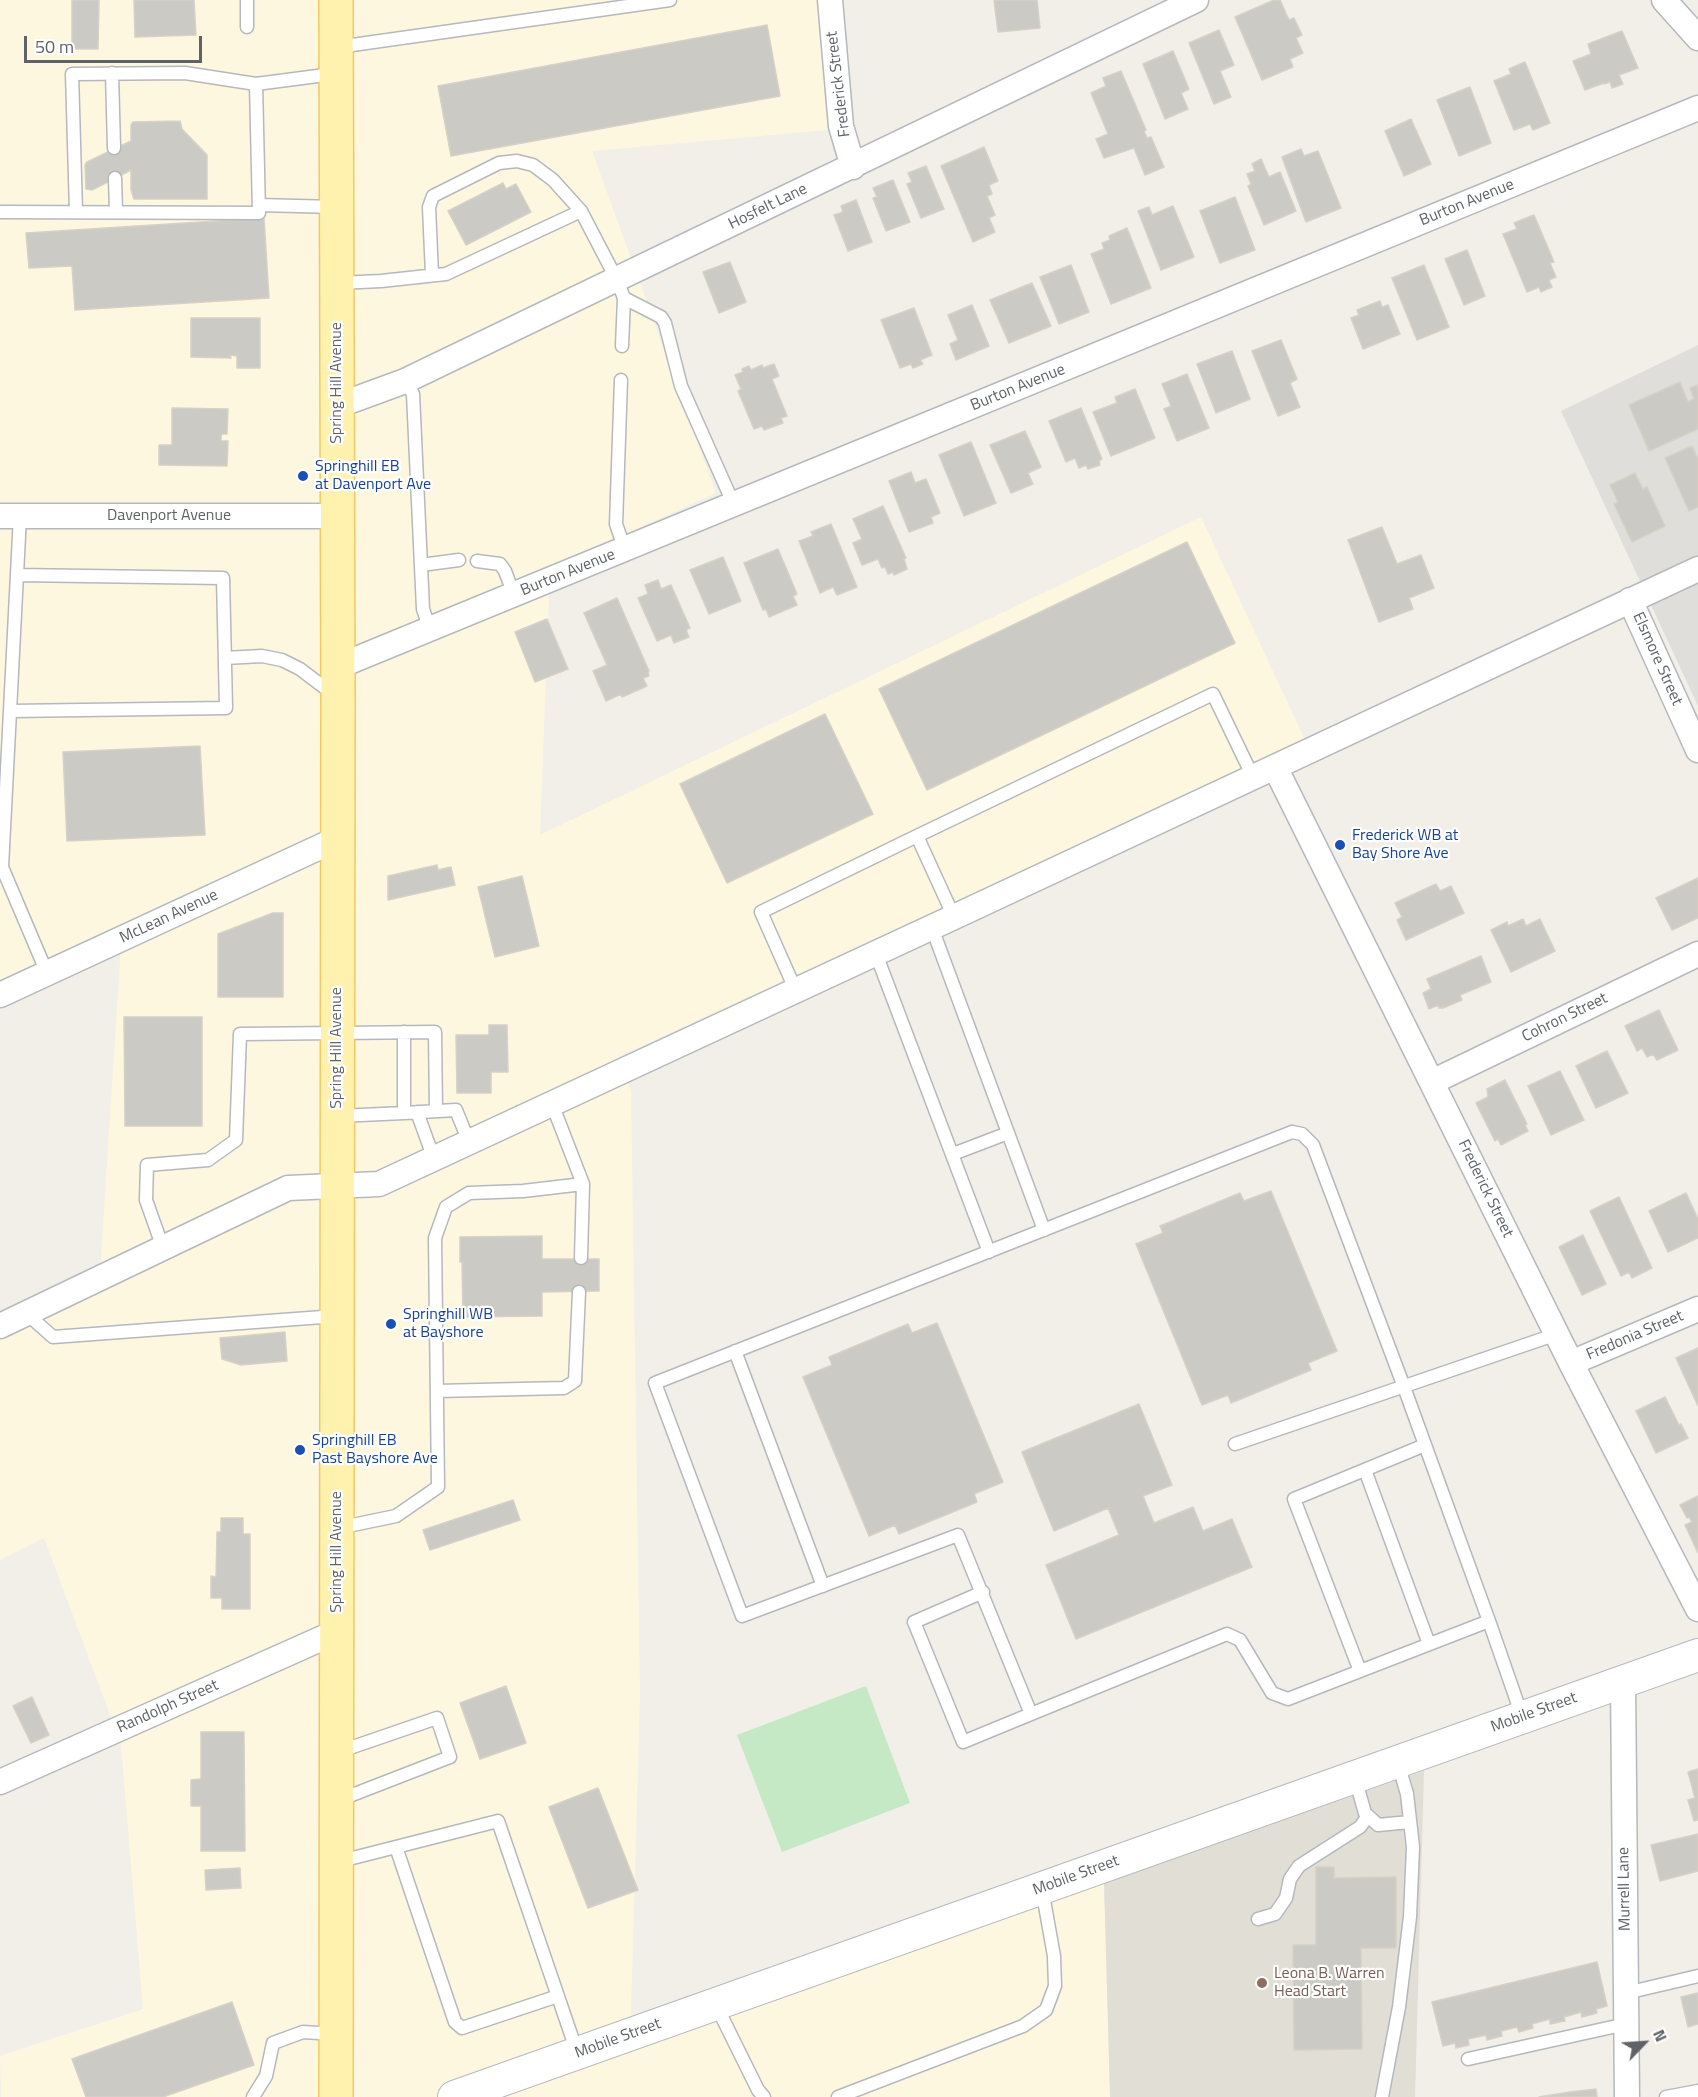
<!DOCTYPE html>
<style>
body{margin:0}
#map{position:relative;width:1698px;height:2097px;overflow:hidden;background:#f1efe8;font-family:"Titillium Web",sans-serif}
canvas{display:block}
.north{position:absolute;left:1614px;top:2013px;width:60px;height:60px;-webkit-text-stroke:4px #fff;paint-order:stroke;rotate:65deg;font-size:16px;font-weight:700;line-height:24px;text-align:center;color:#5f6368}
.north::after{content:'';display:block;margin:auto;width:21px;height:27px;background:#5f6368;clip-path:polygon(50% 0,100% 100%,50% 72%,0 100%)}
.scale{position:absolute;left:24px;top:36px;width:178px;height:27px;box-sizing:border-box;border:3px solid #5f6368;border-top:0;padding-left:8px;font-size:18px;line-height:21px;white-space:nowrap;color:#5f6368;-webkit-text-stroke:4px #fff;paint-order:stroke}
</style>
<div id="map">
<canvas width="1698" height="2097"></canvas>
<div class="north">N</div>
<div class="scale">50 m</div>
</div>
<script>
const context = document.querySelector('canvas').getContext('2d');
context.lineJoin = 'round';
function fill(path, color) { context.fillStyle = color; context.fill(path, 'evenodd'); }
const shape = rows => new Path2D(rows.map(r => 'M' + r).join(''));
function strokePath(path, color, width, dash) { context.strokeStyle = color; context.lineWidth = width; context.lineCap = dash ? 'butt' : 'round'; context.setLineDash(dash || []); context.stroke(path); }
function write(font, color, halo, rows, align = 'center') {
  context.font = font + ' "Titillium Web",sans-serif'; context.lineWidth = 4.5; context.setLineDash([]); context.textBaseline = 'middle'; context.strokeStyle = halo; context.fillStyle = color; for (const [text, x, y, turn = 0] of rows) {
    context.save(); context.translate(x, y); context.rotate((+turn || 0) * Math.PI / 180); context.textAlign = isNaN(turn) ? turn : align; if (halo) context.strokeText(text, 0, 0); context.fillText(text, 0, 0); context.restore();
  }
}
fill(shape([
 [0,0,817,0,828,130,592,151,716,493,550,568,540,835,1201,517,1305,740,618,1057,631,1092,640,1696,630,2046,1104,1882,1110,2097,1,2097,0,2056,143,2009,121,1744,44,1538,0,1560,0,1336,99,1289,122,929,0,983]
]), '#fef7e0');
fill(shape([
 [1698,345,1698,706,1561,411]
]), '#e0deda');
fill(shape([
 [1424,1771,1415,2097,1110,2097,1104,1882]
]), '#e1ded6');
fill(shape([
 [866,1686,910,1803,782,1852,737,1735]
]), '#c5e8c5');
const building = shape([
 [72,0,99,0,98,49,72,49,72,0],
 [134,0,194,0,196,35,135,37,134,0],
 [994,0,1037,0,1040,28,998,32,994,0],
 [1274,0,1280,0,1289,20,1294,18,1302,35,1296,38,1303,53,1290,59,1293,67,1262,80,1235,17,1274,0],
 [767,25,780,96,451,156,438,86,767,25],
 [1219,30,1234,65,1220,71,1231,97,1214,104,1189,43,1219,30],
 [1622,31,1638,68,1619,75,1623,84,1612,88,1610,82,1604,84,1604,83,1585,90,1573,61,1591,54,1588,44,1622,31],
 [1173,51,1189,89,1181,93,1188,109,1165,119,1143,64,1173,51],
 [1525,62,1550,123,1533,130,1530,124,1514,130,1494,81,1511,74,1509,69,1525,62],
 [1121,71,1146,130,1144,131,1147,138,1151,137,1164,167,1145,175,1134,148,1104,158,1096,139,1108,134,1091,93,1106,86,1103,78,1121,71],
 [1470,87,1491,143,1459,156,1437,100,1470,87],
 [1411,119,1431,164,1404,176,1385,131,1411,119],
 [180,121,182,129,207,155,207,199,134,199,131,190,131,170,92,190,86,189,85,165,87,162,131,141,131,125,133,122,180,121],
 [984,147,998,181,989,185,992,194,987,196,995,215,989,218,995,232,973,242,941,166,984,147],
 [1301,149,1304,156,1318,151,1341,208,1306,222,1282,157,1301,149],
 [1261,159,1269,177,1280,172,1296,211,1264,225,1248,186,1251,184,1247,174,1255,171,1252,164,1261,159],
 [926,166,944,209,921,218,907,184,912,182,908,173,926,166],
 [893,180,910,222,886,231,873,198,877,197,873,188,893,180],
 [503,183,506,189,516,184,531,212,466,245,448,211,503,183],
 [1235,197,1255,250,1220,263,1200,211,1235,197],
 [856,200,872,242,848,251,834,215,843,212,841,206,856,200],
 [1173,206,1194,257,1161,270,1138,211,1149,207,1152,215,1173,206],
 [1534,215,1554,262,1550,263,1556,277,1549,280,1552,287,1541,292,1539,287,1527,292,1503,234,1517,229,1514,223,1534,215],
 [264,218,269,298,75,310,72,266,29,268,26,233,264,218],
 [1127,228,1151,288,1111,304,1091,254,1104,249,1102,243,1110,240,1109,236,1127,228],
 [1467,250,1485,296,1464,305,1445,259,1467,250],
 [730,262,746,302,719,313,703,272,730,262],
 [1071,265,1089,312,1059,324,1040,277,1071,265],
 [1424,265,1449,327,1417,340,1392,278,1424,265],
 [1032,283,1051,326,1009,343,990,300,1032,283],
 [1380,301,1382,307,1388,305,1400,334,1363,349,1351,318,1359,315,1357,310,1380,301],
 [972,305,989,346,956,360,950,344,958,340,948,315,972,305],
 [914,308,932,355,920,360,923,364,913,368,911,364,900,368,881,320,914,308],
 [191,318,260,318,260,368,237,368,237,356,230,355,231,358,191,357,191,318],
 [1281,340,1297,379,1290,383,1300,407,1278,416,1252,351,1281,340],
 [1232,351,1250,399,1216,413,1197,364,1232,351],
 [774,364,779,376,772,379,787,416,781,418,783,423,764,430,762,426,754,429,738,391,741,389,735,375,743,372,742,369,749,366,751,370,762,365,763,368,774,364],
 [1187,374,1209,428,1177,441,1164,409,1171,406,1162,384,1187,374],
 [1680,382,1688,402,1694,399,1690,388,1698,385,1698,429,1649,451,1629,405,1680,382],
 [1135,389,1155,438,1111,456,1093,412,1117,403,1115,397,1135,389],
 [172,408,228,409,227,434,222,434,221,437,221,441,228,441,227,466,159,465,159,445,172,445,172,408],
 [1081,408,1102,459,1099,461,1100,465,1088,469,1086,465,1079,468,1075,458,1066,462,1049,421,1081,408],
 [1025,431,1041,467,1028,473,1033,484,1011,493,990,445,1025,431],
 [971,442,996,503,964,516,939,455,971,442],
 [1692,446,1698,459,1698,507,1689,511,1665,458,1692,446],
 [911,472,915,483,926,479,940,513,931,517,933,523,909,532,889,481,911,472],
 [1635,473,1643,489,1647,487,1665,526,1632,542,1614,504,1618,502,1610,485,1635,473],
 [883,506,906,558,904,559,907,569,894,575,893,572,888,574,885,567,882,568,878,559,862,565,853,543,862,539,853,519,883,506],
 [831,524,857,587,837,595,833,587,820,593,799,541,813,536,811,532,831,524],
 [1382,527,1397,564,1421,555,1434,588,1409,598,1413,609,1379,622,1348,540,1382,527],
 [1187,542,1235,643,927,790,879,689,1187,542],
 [778,549,797,594,793,596,797,605,769,617,766,609,763,610,744,563,778,549],
 [723,557,741,601,709,614,690,570,723,557],
 [658,580,661,589,671,585,690,628,686,630,689,637,674,643,671,635,657,641,638,598,648,594,645,585,658,580],
 [617,598,649,671,648,672,649,676,643,678,647,686,622,697,621,694,606,701,593,671,607,665,584,613,617,598],
 [547,619,568,669,535,682,515,632,547,619],
 [825,714,873,814,727,883,680,784,825,714],
 [200,746,205,835,67,841,63,752,200,746],
 [437,865,438,870,451,867,455,885,388,900,388,876,437,865],
 [522,876,539,946,495,957,478,887,522,876],
 [1698,878,1698,918,1672,930,1656,898,1698,878],
 [1436,884,1440,891,1451,886,1464,913,1406,940,1397,920,1402,917,1395,903,1436,884],
 [273,913,283,913,283,997,218,997,218,934,273,913],
 [1523,919,1526,926,1540,919,1555,951,1511,972,1491,930,1507,922,1508,926,1523,919],
 [1481,956,1491,982,1460,995,1462,1000,1443,1008,1439,1008,1438,1005,1429,1009,1423,993,1431,989,1427,979,1481,956],
 [1659,1010,1678,1050,1657,1060,1653,1054,1647,1057,1642,1048,1637,1051,1625,1026,1659,1010],
 [124,1017,202,1017,202,1126,125,1126,124,1017],
 [489,1025,507,1025,508,1072,491,1072,491,1093,457,1093,456,1035,489,1035,489,1025],
 [1607,1051,1628,1093,1596,1108,1576,1066,1607,1051],
 [1560,1071,1584,1120,1551,1135,1528,1086,1560,1071],
 [1505,1080,1527,1124,1525,1125,1528,1131,1501,1145,1498,1139,1495,1141,1476,1103,1488,1097,1487,1089,1505,1080],
 [1271,1191,1337,1351,1308,1363,1311,1370,1231,1403,1228,1395,1202,1405,1136,1244,1163,1233,1160,1226,1240,1193,1244,1201,1271,1191],
 [1686,1193,1698,1219,1698,1238,1668,1252,1649,1211,1686,1193],
 [1619,1197,1652,1268,1632,1278,1629,1272,1621,1276,1590,1211,1619,1197],
 [1583,1235,1606,1284,1582,1295,1559,1247,1583,1235],
 [542,1236,542,1259,599,1259,599,1291,542,1292,542,1316,463,1317,462,1262,460,1262,460,1237,542,1236],
 [937,1323,1003,1482,974,1494,977,1502,899,1534,895,1525,869,1536,803,1377,832,1365,829,1357,908,1324,912,1333,937,1323],
 [285,1332,287,1361,241,1365,222,1359,220,1338,285,1332],
 [1698,1348,1698,1406,1676,1358,1698,1348],
 [1665,1397,1679,1425,1681,1424,1688,1438,1656,1453,1636,1411,1665,1397],
 [1139,1404,1172,1485,1143,1496,1154,1523,1193,1507,1203,1531,1232,1519,1252,1567,1076,1639,1046,1565,1119,1535,1108,1508,1054,1531,1022,1452,1139,1404],
 [1698,1496,1698,1553,1685,1525,1692,1522,1689,1517,1687,1518,1680,1505,1698,1496],
 [513,1500,520,1520,430,1550,423,1530,513,1500],
 [221,1518,243,1518,243,1534,250,1534,250,1609,222,1609,222,1598,211,1598,211,1576,216,1577,217,1532,221,1532,221,1518],
 [506,1686,526,1743,480,1759,460,1703,506,1686],
 [32,1697,49,1735,31,1743,13,1706,32,1697],
 [201,1732,244,1732,245,1851,201,1851,201,1806,191,1806,191,1780,201,1779,201,1732],
 [1698,1769,1698,1820,1694,1821,1688,1800,1695,1798,1688,1772,1698,1769],
 [598,1788,638,1890,588,1908,549,1807,598,1788],
 [1698,1834,1698,1871,1660,1881,1651,1845,1698,1834],
 [1316,1867,1334,1867,1334,1878,1396,1877,1396,1948,1361,1948,1362,2049,1294,2050,1293,1945,1316,1945,1316,1867],
 [240,1868,241,1888,206,1890,205,1870,240,1868],
 [1597,1962,1607,2006,1596,2009,1597,2013,1582,2017,1581,2012,1564,2017,1565,2021,1550,2024,1550,2019,1532,2024,1533,2028,1519,2032,1517,2027,1501,2031,1502,2036,1487,2040,1486,2035,1468,2039,1469,2045,1456,2048,1455,2043,1443,2046,1432,2002,1597,1962],
 [1698,1993,1698,2024,1688,2027,1681,1997,1698,1993],
 [232,2002,254,2065,163,2097,86,2097,72,2059,232,2002],
 [1596,2089,1597,2097,1539,2097,1570,2092,1596,2089]
]);
fill(building, '#cccac5');
strokePath(building, '#d6d1c6', 1.5);
const service = shape([
 [247,0,247,27],
 [338,47,670,0],
 [112,73,114,148],
 [115,178,116,212],
 [259,205,336,207],
 [0,212,259,213,256,84,333,74],
 [76,212,72,74,185,73,256,84],
 [432,275,429,207,433,196,499,163,517,161,533,165,553,180,581,211],
 [338,283,381,281,446,274,581,211,617,280,624,298,661,317,665,323,681,386,734,505],
 [622,346,624,298],
 [621,380,616,524,625,550],
 [405,381,413,394,423,609,430,630],
 [20,516,2,867,47,973],
 [477,561,500,564,505,571,514,595],
 [421,565,459,560],
 [225,658,262,656,282,660,300,669,333,694],
 [11,711,226,708,223,578,17,575],
 [917,836,1213,694,1253,777],
 [932,928,1044,1230],
 [876,954,989,1252],
 [796,991,761,912,917,836,954,917],
 [404,1032,404,1113,456,1110,469,1142],
 [417,1112,434,1159],
 [339,1116,404,1113],
 [1292,1132,1302,1134,1313,1145,1404,1387,1489,1621,1288,1699,1272,1693,1240,1640,1227,1634,1031,1714,958,1535,742,1616,655,1383,1292,1132],
 [953,1154,1008,1133],
 [163,1248,146,1200,147,1165,208,1160,236,1140,240,1034,435,1032,436,1111],
 [581,1258,583,1184],
 [26,1313,53,1337,336,1316],
 [735,1351,823,1586],
 [437,1391,564,1388,575,1381,579,1292],
 [1235,1444,1557,1334],
 [1365,1470,1429,1644],
 [338,1528,396,1516,438,1487,435,1238,446,1207,469,1193,523,1191,583,1184,552,1104],
 [983,1592,914,1622,963,1742,1031,1714],
 [1489,1621,1522,1716],
 [1360,1671,1294,1499,1425,1445],
 [338,1752,437,1718,450,1757,339,1800],
 [1355,1778,1365,1813,1378,1825,1410,1822],
 [396,1847,455,2022,462,2028,558,1996],
 [337,1862,498,1821,577,2052],
 [1258,1919,1275,1914,1286,1898,1290,1879,1299,1866,1360,1827,1368,1816],
 [1626,1993,1698,1976],
 [716,2005,758,2090,764,2097],
 [1468,2059,1626,2024],
 [253,2097,266,2076,273,2043,303,2032,334,2034],
 [838,2097,1023,2026,1046,2010,1055,1986,1054,1956,1042,1889],
 [1382,2097,1399,2007,1410,1917,1413,1847,1407,1794,1398,1763],
 [1666,2097,1698,2091]
]);
const minor = shape([
 [830,0,841,126,853,167],
 [1664,0,1698,38],
 [337,406,405,381,1196,0],
 [0,516,337,516],
 [1630,600,1698,750],
 [337,667,1698,108],
 [1275,767,1571,1363,1698,1609],
 [0,995,337,839],
 [1432,1082,1698,954],
 [0,1326,288,1188,379,1184,954,917,1698,569],
 [1571,1363,1698,1309],
 [1623,1682,1627,2097],
 [0,1782,336,1632]
]);
const tertiary = shape([
 [454,2097,1698,1655]
]);
const primary = shape([
 [336,2097,338,698,336,0]
]);
strokePath(service, '#b5b8bc', 15);
strokePath(minor, '#b5b8bc', 27);
strokePath(tertiary, '#b5b8bc', 34);
strokePath(primary, '#f2c960', 36);
strokePath(service, '#fff', 12);
strokePath(minor, '#fff', 24);
strokePath(tertiary, '#fff', 32);
strokePath(primary, '#fff2af', 33);
for (const [x, y, r, color] of [
 [303,476,6,"#1a4fb4"],
 [1340,845,6,"#1a4fb4"],
 [391,1324,6,"#1a4fb4"],
 [300,1450,6,"#1a4fb4"],
 [1262,1983,6,"#8d6e63"]
]) { const dot = new Path2D(); dot.arc(x, y, r, 0, 2 * Math.PI); context.fillStyle = color; context.fill(dot); strokePath(dot, '#fff', 2); }
write('16px', '#5f6368', '#fff', [
 ["Frederick Street",839,84,-97],
 ["Burton Avenue",1467,203,-22],
 ["Hosfelt Lane",768,207,-26],
 ["Spring Hill Avenue",337,383,-90],
 ["Burton Avenue",1018,388,-22],
 ["Davenport Avenue",169,516],
 ["Burton Avenue",568,573,-22],
 ["Elsmore Street",1657,659,66],
 ["McLean Avenue",169,917,-25],
 ["Cohron Street",1565,1018,-26],
 ["Spring Hill Avenue",337,1048,-90],
 ["Frederick Street",1485,1189,64],
 ["Fredonia Street",1635,1336,-23],
 ["Spring Hill Avenue",337,1552,-90],
 ["Randolph Street",168,1707,-24],
 ["Mobile Street",1534,1713,-20],
 ["Mobile Street",1076,1876,-20],
 ["Murrell Lane",1625,1889,-91],
 ["Mobile Street",618,2039,-20]
]);
write('16px', '#164399', '#fff', [
 ["Springhill EB",315,467],
 ["at Davenport Ave",315,485],
 ["Frederick WB at",1352,836],
 ["Bay Shore Ave",1352,854],
 ["Springhill WB",403,1315],
 ["at Bayshore",403,1333],
 ["Springhill EB",312,1441],
 ["Past Bayshore Ave",312,1459]
], 'left');
write('16px', '#785e54', '#fff', [
 ["Leona B. Warren",1274,1974],
 ["Head Start",1274,1992]
], 'left');
</script>
